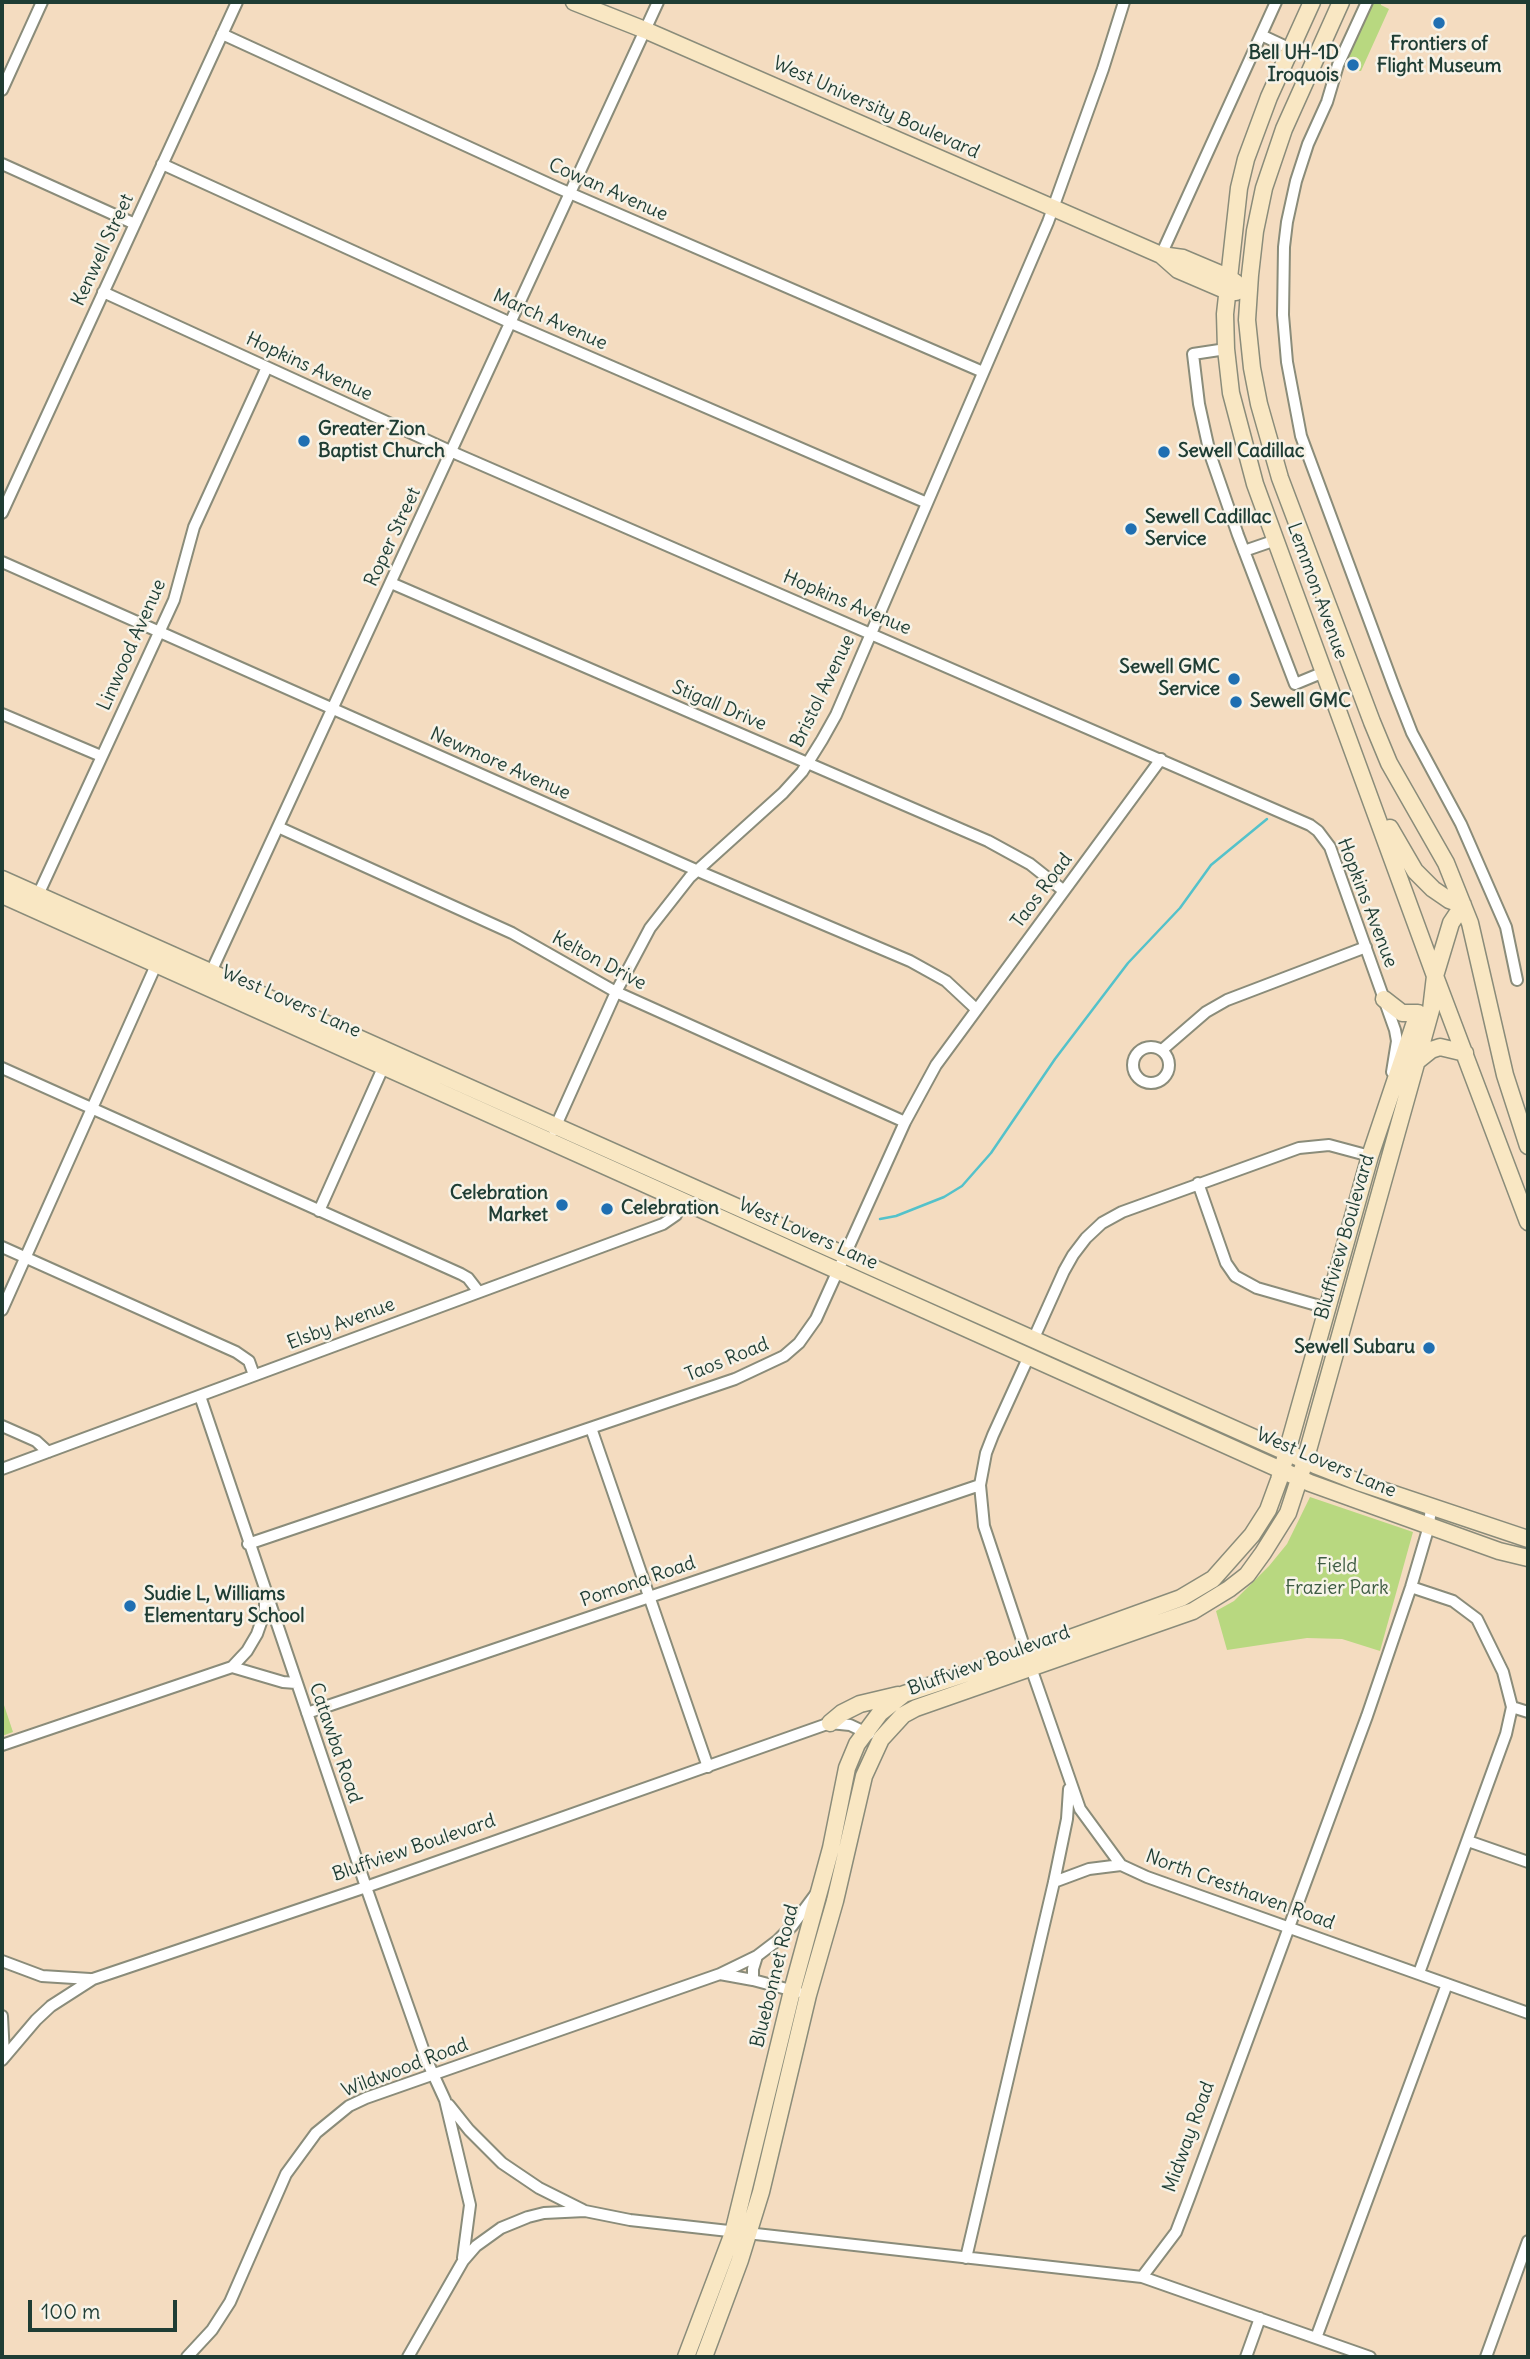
<!DOCTYPE html>
<style>
body{margin:0}
#map{position:relative;width:1530px;height:2359px;overflow:hidden;background:#f4dcc0;font-family:Delius,sans-serif}
canvas{display:block}
.frame{position:absolute;inset:0;border:4px solid #1f3d34;pointer-events:none}
.scale{position:absolute;left:28px;top:2300px;width:149px;height:32px;box-sizing:border-box;border:4px solid #1f3d34;border-top:0;padding-left:9px;font-size:21px;line-height:24px;white-space:nowrap;color:#1f3d34;-webkit-text-stroke:5px #f7f3e8;paint-order:stroke}
</style>
<div id="map">
<canvas width="1530" height="2359"></canvas>
<div class="frame"></div>
<div class="scale">100 m</div>
</div>
<script>
const context = document.querySelector('canvas').getContext('2d');
context.lineJoin = 'round';
function fill(path, color) { context.fillStyle = color; context.fill(path, 'evenodd'); }
const shape = rows => new Path2D(rows.map(r => 'M' + r).join(''));
function strokePath(path, color, width, dash) { context.strokeStyle = color; context.lineWidth = width; context.lineCap = dash ? 'butt' : 'round'; context.setLineDash(dash || []); context.stroke(path); }
function write(font, color, halo, rows, align = 'center') {
  context.font = font + ' Delius,sans-serif'; context.lineWidth = 5; context.setLineDash([]); context.textBaseline = 'middle'; context.strokeStyle = halo; context.fillStyle = color; for (const [text, x, y, turn = 0] of rows) {
    context.save(); context.translate(x, y); context.rotate((+turn || 0) * Math.PI / 180); context.textAlign = isNaN(turn) ? turn : align; if (halo) context.strokeText(text, 0, 0); context.fillText(text, 0, 0); context.restore();
  }
}
fill(shape([
 [1373,2,1381,2,1381,5,1389,9,1361,71,1351,71,1346,67,1347,61],
 [1310,1497,1413,1532,1380,1651,1342,1639,1307,1638,1227,1650,1216,1611,1234,1601,1269,1566,1287,1544],
 [2,1699,13,1732,2,1736]
]), '#b8d880');
strokePath(shape([
 [880,1219,896,1216,944,1197,962,1186,991,1153,1055,1059,1128,963,1180,908,1211,865,1267,819]
]), '#54c2ca', 2.5);
const street = shape([
 [1367,2,1338,65,1327,102,1308,144,1296,181,1287,222,1284,247,1283,315,1287,362,1301,436,1394,687,1412,733,1461,824,1506,927,1517,980],
 [222,34,558,188,983,372],
 [1261,35,1291,49],
 [2,90,42,2],
 [2,164,135,224],
 [162,164,511,323,927,503],
 [1161,255,1276,2],
 [103,292,459,455,1310,825,1318,831,1330,847,1395,1030,1397,1041,1392,1072],
 [1226,349,1193,354,1199,404,1210,454,1238,535,1295,684,1324,672],
 [2,513,237,2],
 [1244,551,1276,540],
 [2,562,705,874,910,961,946,981,976,1009],
 [391,583,988,841,1030,864,1064,891],
 [2,714,101,756],
 [278,827,512,933,616,992,905,1122],
 [38,895,174,600,194,527,267,367],
 [211,972,658,2],
 '1133 1065a18 18 0 1 1 36 0a18 18 0 1 1-36 0Z',
 [1162,1050,1206,1012,1227,1000,1366,947],
 [2,1068,461,1274,468,1278,478,1291],
 [554,1130,616,992,650,928,690,877,783,793,802,772,822,740,836,715,1048,222,1103,69,1124,2],
 [1198,1183,1226,1263,1235,1276,1257,1288,1327,1308],
 [319,1211,386,1061],
 [2,1247,236,1352,249,1361,254,1375],
 [2,1310,156,965],
 [1033,1340,1064,1271,1073,1255,1086,1238,1102,1223,1122,1212,1299,1148,1329,1145,1370,1156],
 [200,1396,366,1887,428,2063,445,2100,470,2205,463,2258],
 [2,1426,36,1441,48,1452],
 [591,1428,708,1767],
 [2,1469,663,1224,676,1215,682,1201],
 [248,1544,735,1379,784,1356,799,1343,816,1319,905,1122,936,1065,1161,759],
 [1411,1587,1453,1601,1477,1619,1503,1672,1512,1707,1528,1712],
 [1022,1640,984,1526,980,1485,986,1453,993,1435,1029,1356],
 [1029,1662,1080,1809,1121,1865,1147,1877,1528,2013],
 [232,1667,247,1651,257,1634,265,1611,265,1598],
 [307,1713,980,1485],
 [2,1745,232,1667,283,1682,296,1683],
 [1468,1841,1528,1862],
 [1054,1882,1089,1869,1121,1865],
 [2,1961,42,1976,90,1979],
 [1419,1973,1506,1734,1512,1707],
 [720,1974,757,1956,778,1940,792,1926,815,1895],
 [753,1980,753,1969,757,1956],
 [2,2016,4,2056],
 [2,2060,36,2020,51,2006,93,1979,366,1887,830,1723,850,1725,869,1734],
 [449,2105,469,2130,502,2163,539,2188,583,2210],
 [966,2258,1054,1882,1067,1819,1069,1789],
 [1142,2277,1176,2232,1189,2198,1367,1716,1411,1587,1429,1526,1431,1506],
 [1316,2338,1447,1984],
 [187,2357,212,2330,230,2302,286,2174,316,2133,349,2106,366,2098,720,1974,753,1980,798,1992],
 [408,2357,463,2261,476,2246,501,2228,528,2217,544,2213,585,2211,630,2220,1142,2277,1370,2357],
 [1246,2357,1260,2318],
 [1486,2357,1528,2241]
]);
const secondary = shape([
 [574,2,645,30,1129,241,1161,255,1178,270,1227,291,1236,292],
 [1312,2,1269,97,1246,159,1239,188,1225,314,1226,349,1231,393,1255,484,1435,976,1528,1222],
 [1341,2,1284,129,1264,188,1255,231,1250,275,1247,320,1252,368,1259,404,1280,478,1372,722,1389,763,1446,863,1470,923,1505,1075,1528,1146],
 [1161,255,1183,258,1228,277,1236,283],
 [1390,828,1415,871,1433,889,1449,900,1463,905],
 [2,879,1315,1465,1361,1483,1528,1539],
 [2,895,1310,1483,1499,1551,1528,1558],
 [1384,999,1402,1013,1418,1013],
 [1416,1062,1431,1050,1440,1047,1465,1053],
 [830,1723,842,1713,860,1704,898,1695],
 [686,2357,733,2233,792,1991,831,1848,847,1768,857,1744,880,1713,904,1694,1026,1654,1181,1598,1213,1579,1252,1535,1268,1510,1279,1480,1370,1156,1417,1016],
 [704,2357,740,2260,761,2192,808,1995,835,1901,864,1776,881,1739,903,1715,916,1708,1193,1611,1229,1589,1247,1575,1263,1553,1288,1513,1305,1461,1431,1010,1435,976,1451,923,1463,905]
]);
strokePath(street, '#8a8c7a', 14);
strokePath(secondary, '#8a8c7a', 19);
strokePath(street, '#fff', 10);
strokePath(secondary, '#f9e7c3', 16);
for (const [x, y, r, color] of [
 [1439,23,7,"#1f6fb2"],
 [1353,65,7,"#1f6fb2"],
 [304,441,7,"#1f6fb2"],
 [1164,452,7,"#1f6fb2"],
 [1131,529,7,"#1f6fb2"],
 [1234,679,7,"#1f6fb2"],
 [1236,702,7,"#1f6fb2"],
 [562,1205,7,"#1f6fb2"],
 [607,1209,7,"#1f6fb2"],
 [1429,1348,7,"#1f6fb2"],
 [130,1606,7,"#1f6fb2"]
]) { const dot = new Path2D(); dot.arc(x, y, r, 0, 2 * Math.PI); context.fillStyle = color; context.fill(dot); strokePath(dot, '#f7f3e8', 2.5); }
write('bold 19px', '#1f3d34', '#f7f3e8', [
 ["Frontiers of",1439,45,"center"],
 ["Flight Museum",1439,67,"center"],
 ["Bell UH-1D",1339,54,"right"],
 ["Iroquois",1339,76,"right"],
 ["Greater Zion",318,430],
 ["Baptist Church",318,452],
 ["Sewell Cadillac",1178,452],
 ["Sewell Cadillac",1145,518],
 ["Service",1145,540],
 ["Sewell GMC",1220,668,"right"],
 ["Service",1220,690,"right"],
 ["Sewell GMC",1250,702],
 ["Celebration",548,1194,"right"],
 ["Market",548,1216,"right"],
 ["Celebration",621,1209],
 ["Sewell Subaru",1415,1348,"right"],
 ["Sudie L, Williams",144,1595],
 ["Elementary School",144,1617]
], 'left');
write('19px', '#1f3d34', '#f7f3e8', [
 ["West University Boulevard",876,108,24],
 ["Cowan Avenue",608,190,24],
 ["Kenwell Street",103,250,-65],
 ["March Avenue",550,320,24],
 ["Hopkins Avenue",309,367,25],
 ["Roper Street",393,537,-65],
 ["Lemmon Avenue",1317,591,70],
 ["Hopkins Avenue",847,603,23],
 ["Linwood Avenue",132,645,-66],
 ["Bristol Avenue",823,691,-64],
 ["Stigall Drive",719,706,23],
 ["Newmore Avenue",500,764,24],
 ["Taos Road",1042,891,-53],
 ["Hopkins Avenue",1367,903,69],
 ["Kelton Drive",599,961,28],
 ["West Lovers Lane",291,1002,24],
 ["West Lovers Lane",808,1234,24],
 ["Bluffview Boulevard",1345,1237,-74],
 ["Elsby Avenue",341,1324,-21],
 ["Taos Road",727,1360,-22],
 ["West Lovers Lane",1326,1463,23],
 ["Pomona Road",638,1582,-19],
 ["Bluffview Boulevard",989,1661,-20],
 ["Catawba Road",335,1743,71],
 ["Bluffview Boulevard",414,1848,-19],
 ["North Cresthaven Road",1240,1890,20],
 ["Bluebonnet Road",775,1976,-76],
 ["Wildwood Road",405,2068,-21],
 ["Midway Road",1189,2137,-70]
]);
write('19px', '#3e5c43', '#f7f3e8', [
 ["Field",1337,1567],
 ["Frazier Park",1337,1589]
]);
</script>
